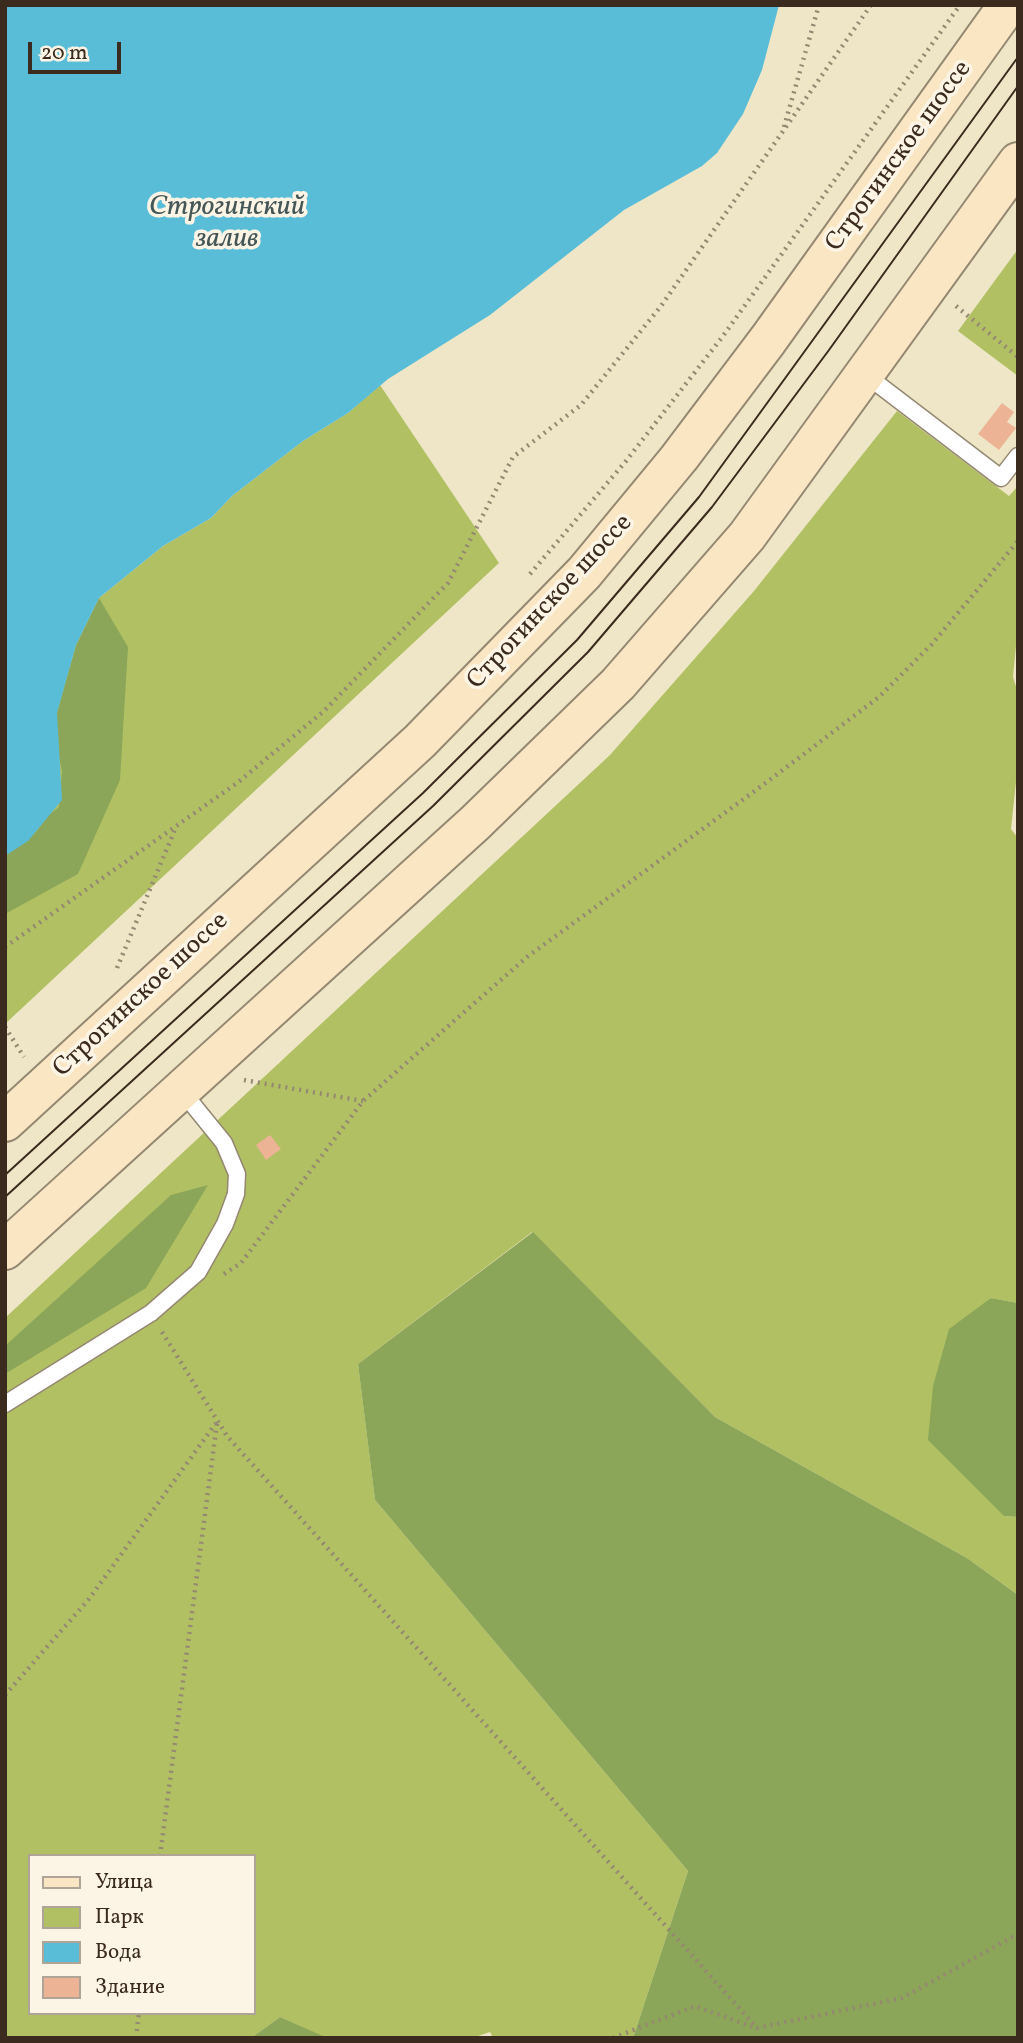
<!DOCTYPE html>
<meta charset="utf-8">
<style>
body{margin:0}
#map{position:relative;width:1023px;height:2043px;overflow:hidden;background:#eee6c7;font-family:Vollkorn,serif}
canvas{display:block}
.frame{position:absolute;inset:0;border:7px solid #3b2a1e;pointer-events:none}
.legend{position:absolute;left:28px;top:1854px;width:228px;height:161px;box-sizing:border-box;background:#fcf5e5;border:2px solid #afa495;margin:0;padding:9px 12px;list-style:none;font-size:21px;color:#3b2a1e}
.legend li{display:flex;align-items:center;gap:14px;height:35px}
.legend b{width:35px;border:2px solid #afa495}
.scale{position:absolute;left:28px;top:42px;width:93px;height:32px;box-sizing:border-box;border:4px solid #3b2a1e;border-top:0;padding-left:9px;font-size:21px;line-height:24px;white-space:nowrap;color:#3b2a1e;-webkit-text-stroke:5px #fcf5e5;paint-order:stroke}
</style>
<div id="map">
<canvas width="1023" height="2043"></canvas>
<div class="frame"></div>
<ul class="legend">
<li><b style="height:9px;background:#fbe6c4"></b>Улица</li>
<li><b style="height:19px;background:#b1c063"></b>Парк</li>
<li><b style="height:19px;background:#5abdd8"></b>Вода</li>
<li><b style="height:19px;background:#ecb395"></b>Здание</li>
</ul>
<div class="scale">20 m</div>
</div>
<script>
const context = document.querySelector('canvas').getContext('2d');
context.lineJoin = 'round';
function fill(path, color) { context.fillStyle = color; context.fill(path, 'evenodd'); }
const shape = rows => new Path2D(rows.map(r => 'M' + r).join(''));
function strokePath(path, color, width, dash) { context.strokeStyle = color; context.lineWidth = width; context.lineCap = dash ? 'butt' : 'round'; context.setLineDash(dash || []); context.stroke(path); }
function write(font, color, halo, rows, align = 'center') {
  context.font = font + ' Vollkorn,serif'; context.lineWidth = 7; context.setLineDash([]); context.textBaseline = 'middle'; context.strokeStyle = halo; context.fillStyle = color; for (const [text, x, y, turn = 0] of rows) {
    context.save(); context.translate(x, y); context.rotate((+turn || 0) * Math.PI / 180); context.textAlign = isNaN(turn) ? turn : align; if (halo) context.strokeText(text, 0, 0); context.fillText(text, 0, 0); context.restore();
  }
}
fill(shape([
 [1018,249,1018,376,958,331],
 [380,385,499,563,5,1024,5,856,14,851,76,645,99,598,163,546,211,518,232,496,303,441,348,413],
 [897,411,1009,496,1018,486,1018,625,1013,677,1018,693,1018,763,1011,829,1018,838,1018,1303,990,1298,1004,1516,1018,1517,1018,1595,967,1558,715,1417,532,1232,358,1364,375,1500,688,1871,633,2038,493,2038,490,2032,472,2038,325,2038,280,2017,251,2038,5,2038,5,1318,610,755,754,591],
 [30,1856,254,1856,254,2013,30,2013]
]), '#b1c063');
fill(shape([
 [99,598,128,647,120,780,78,874,5,914,5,856,37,831,44,819,59,807,62,771,57,748,57,713,76,645],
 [208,1185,146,1288,5,1374,5,1346,171,1195],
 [533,1232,715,1417,967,1558,1018,1595,1018,2038,633,2038,688,1871,375,1500,358,1364],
 [991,1298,1018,1303,1018,1517,1004,1516,928,1440,933,1386,949,1329],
 [280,2017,325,2037,325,2038,251,2038]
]), '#8ca659');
fill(shape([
 [5,5,779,5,762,70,743,114,717,153,702,166,624,210,490,315,388,379,348,413,303,441,232,496,211,518,163,546,99,598,76,645,57,713,62,800,28,841,5,856]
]), '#5abdd8');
fill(shape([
 [1002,403,1014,412,1007,422,1016,428,999,450,978,434],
 [270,1135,281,1149,266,1160,256,1145]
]), '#ecb395');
const service = shape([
 [866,375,1001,478,1018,456],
 [5,1404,151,1313,198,1272,225,1224,236,1194,237,1174,224,1143,181,1090]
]);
const secondary = shape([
 [5,1122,420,741,584,573,679,458,768,340,1008,5],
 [5,1250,475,823,618,684,747,536,1018,162]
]);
strokePath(service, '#948872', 19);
strokePath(secondary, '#948872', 42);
strokePath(shape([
 [784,127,819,5],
 [956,306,1018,357],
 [530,574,626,461,723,336,960,5],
 [5,947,237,783,324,711,448,583,513,457,581,405,661,306,871,5],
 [117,968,176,827],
 [5,1027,24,1057],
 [244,1080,363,1101],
 [224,1274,241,1263,363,1101,527,957,767,782,879,697,932,644,1018,541],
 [162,1332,227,1436,757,2028,902,1998,1018,1934],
 [5,1695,89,1599,216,1423],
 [160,1856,217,1423],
 [136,2038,139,2013],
 [613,2038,695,2006,756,2028]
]), '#948872', 4.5, [2, 5]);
strokePath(service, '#fff', 16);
strokePath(secondary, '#fbe6c4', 38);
strokePath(shape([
 [5,1175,423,793,577,640,699,497,1018,57],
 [5,1197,433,806,588,652,712,507,829,350,1018,86]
]), '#3b2a1e', 2);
write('26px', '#3b2a1e', '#fcf5e5', [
 ["Строгинское шоссе",900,157,-54],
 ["Строгинское шоссе",551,603,-47],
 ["Строгинское шоссе",142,996,-43]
]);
write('italic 28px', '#445656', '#fcf5e5', [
 ["Строгинский",227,209],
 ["залив",227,241]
]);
</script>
